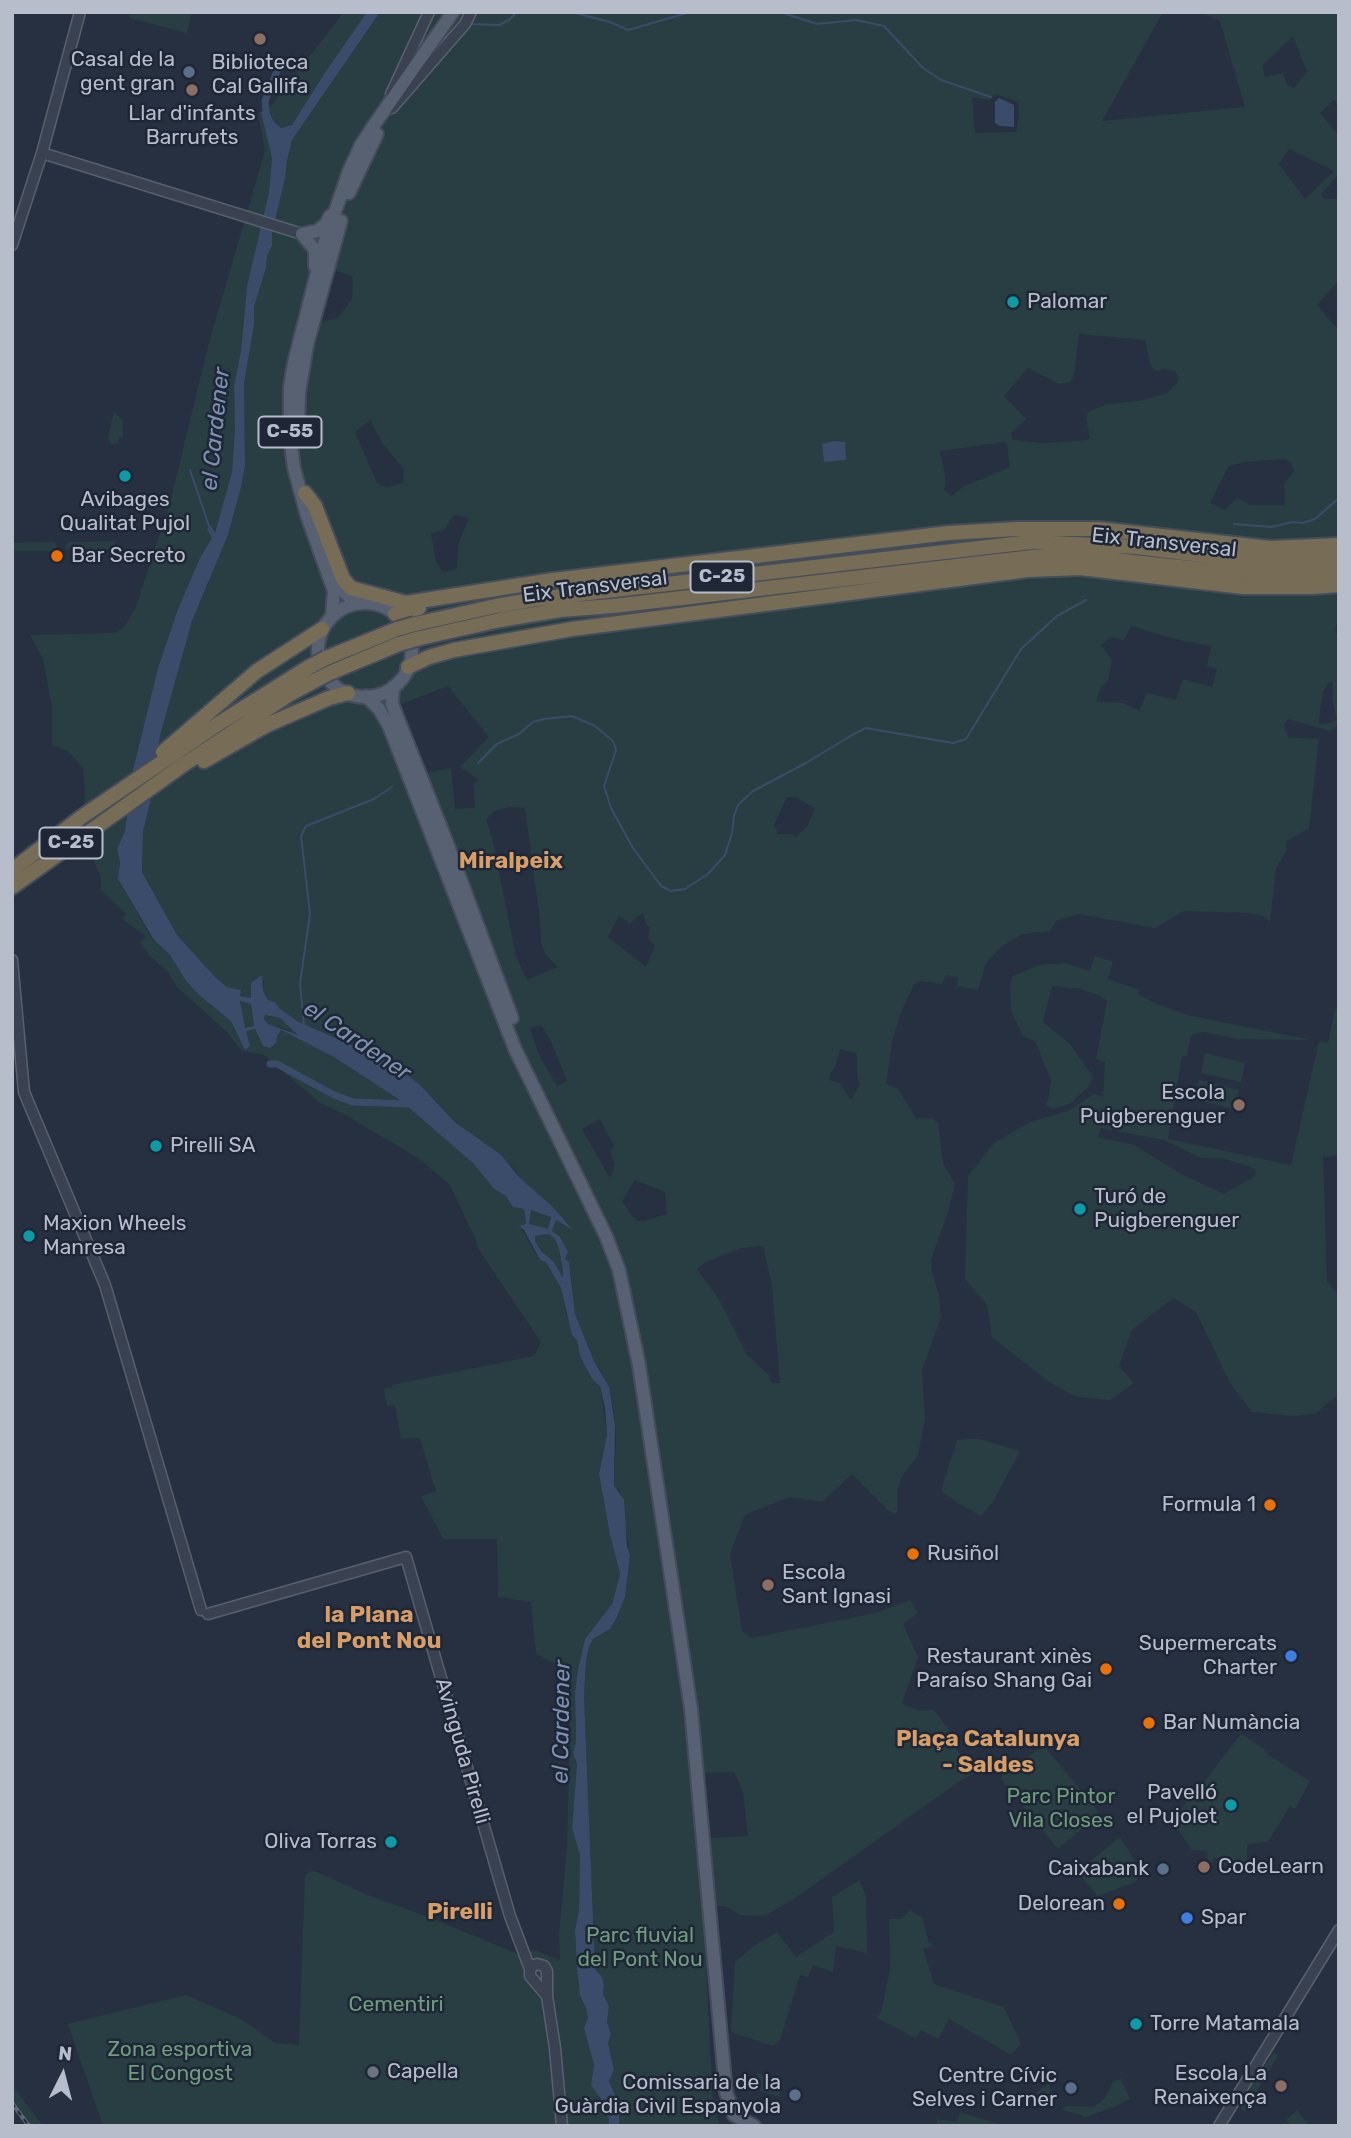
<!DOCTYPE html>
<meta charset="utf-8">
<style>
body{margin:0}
#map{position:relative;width:1351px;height:2138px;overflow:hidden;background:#263041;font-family:Rubik,sans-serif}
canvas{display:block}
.frame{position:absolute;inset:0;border:14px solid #b7bdcb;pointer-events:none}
.north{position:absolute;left:28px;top:2040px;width:70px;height:70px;-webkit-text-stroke:5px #1f2737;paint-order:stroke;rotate:6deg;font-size:19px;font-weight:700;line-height:28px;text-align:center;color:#b7bdcb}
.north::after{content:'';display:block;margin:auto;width:24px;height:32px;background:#b7bdcb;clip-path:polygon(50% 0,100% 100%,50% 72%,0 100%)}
</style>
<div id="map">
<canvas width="1351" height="2138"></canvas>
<div class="frame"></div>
<div class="north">N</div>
</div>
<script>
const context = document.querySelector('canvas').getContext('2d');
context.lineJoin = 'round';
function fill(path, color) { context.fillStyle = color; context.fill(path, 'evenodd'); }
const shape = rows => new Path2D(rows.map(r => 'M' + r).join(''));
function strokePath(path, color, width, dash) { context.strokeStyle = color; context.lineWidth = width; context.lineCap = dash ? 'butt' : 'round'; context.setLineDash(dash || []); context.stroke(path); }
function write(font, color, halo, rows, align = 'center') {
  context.font = font + ' Rubik,sans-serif'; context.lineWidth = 5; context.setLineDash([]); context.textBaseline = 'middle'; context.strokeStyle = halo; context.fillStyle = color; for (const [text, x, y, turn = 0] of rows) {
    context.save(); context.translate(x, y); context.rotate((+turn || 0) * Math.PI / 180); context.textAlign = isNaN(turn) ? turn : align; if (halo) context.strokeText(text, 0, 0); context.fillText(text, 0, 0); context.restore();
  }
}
fill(shape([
 [131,12,192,12,187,33,129,18],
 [344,12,367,12,322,77,292,125,281,128,274,122,269,109,262,112,272,158,269,192,247,286,241,351,234,386,235,429,232,472,215,534,200,558,178,609,158,668,133,770,125,831,117,849,120,862,118,879,153,940,170,955,186,981,199,995,231,1021,245,1049,250,1046,245,1031,255,1029,263,1046,281,1030,334,1057,400,1100,474,1164,494,1189,506,1196,513,1207,524,1209,526,1225,520,1226,539,1260,546,1262,561,1288,567,1317,571,1325,572,1335,577,1339,580,1356,592,1379,600,1386,607,1435,599,1474,610,1535,620,1574,612,1604,585,1639,578,1669,575,1692,576,1742,573,1753,577,1764,572,1828,580,1855,579,1911,575,1930,578,1984,586,2008,588,2019,584,2028,594,2065,591,2085,608,2109,609,2126,103,2126,68,2024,186,1995,241,2019,275,2043,299,2045,305,1875,311,1871,317,1872,368,1895,431,1918,518,1954,534,1950,560,1960,559,1934,567,1848,571,1672,536,1654,531,1602,498,1597,497,1539,443,1539,421,1496,436,1492,420,1438,401,1439,395,1405,387,1406,384,1389,392,1387,392,1385,534,1356,541,1342,477,1247,476,1240,450,1185,418,1158,342,1113,320,1103,264,1055,242,1051,226,1031,176,986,168,972,150,956,140,943,146,936,122,919,126,914,101,890,101,877,92,857,75,853,12,899,12,866,23,883,72,846,56,826,84,806,85,791,83,768,68,751,52,745,52,707,43,659,30,635,116,633,124,627,136,607,171,499,208,346,265,151,258,113,271,106],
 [380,12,1163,12,1102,121,1245,107,1220,21,1205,14,1179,12,1339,12,1339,106,1334,100,1320,113,1339,136,1339,174,1321,194,1324,199,1339,199,1339,280,1317,305,1339,331,1339,623,1336,625,1335,630,1339,640,1339,724,1330,731,1288,719,1284,725,1288,737,1319,739,1309,828,1286,842,1286,852,1276,868,1270,922,1263,916,1251,913,1184,911,1155,928,1078,914,1056,921,1050,931,1022,934,1000,948,986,963,978,990,957,986,958,978,946,975,942,984,921,981,914,984,900,1015,892,1042,886,1084,898,1089,916,1118,934,1119,938,1124,943,1163,955,1184,948,1212,931,1260,932,1272,939,1295,941,1317,922,1370,925,1419,918,1455,903,1475,897,1490,897,1512,895,1514,887,1509,852,1474,822,1502,789,1497,745,1515,730,1554,742,1631,751,1638,876,1613,910,1600,918,1613,903,1624,918,1657,902,1703,919,1711,934,1710,949,1730,954,1745,964,1761,982,1759,993,1763,957,1783,791,1901,764,1916,740,1915,725,1906,703,1907,713,2102,720,2126,619,2126,619,2104,609,2081,614,2070,608,2043,611,2034,607,2022,609,2006,603,1994,604,1985,602,1977,595,1969,584,1696,586,1661,589,1647,593,1639,610,1629,616,1619,625,1597,630,1555,620,1491,614,1485,616,1438,614,1411,601,1370,594,1361,575,1314,570,1267,552,1231,556,1220,571,1227,553,1207,520,1178,512,1166,455,1121,420,1085,392,1063,297,1021,279,1008,276,1003,267,999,263,991,264,980,251,998,240,996,241,990,227,987,216,978,177,935,142,872,143,832,151,799,160,736,192,621,228,535,241,487,245,466,244,384,254,325,254,307,266,268,267,256,272,246,272,233,285,179,287,161,292,140],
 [1293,36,1307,72,1294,88,1287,85,1283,73,1265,77,1262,66],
 [996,94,1018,102,1019,116,1016,132,975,133,972,97,989,100],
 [1289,149,1334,171,1305,199,1279,164],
 [331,269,353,276,352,299,338,318,318,323],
 [1079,334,1145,340,1151,367,1157,371,1164,369,1175,371,1179,378,1178,382,1167,393,1140,401,1108,404,1089,411,1086,418,1090,438,1087,440,1044,443,1013,440,1011,433,1026,419,1004,396,1028,368,1059,384,1070,382,1074,375],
 [370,420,383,444,404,469,403,483,386,487,377,483,355,432],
 [1005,442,1007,445,1010,467,963,487,952,496,944,490,946,482,940,451],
 [1283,459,1290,461,1294,471,1284,484,1285,505,1250,505,1237,498,1225,510,1210,503,1229,466,1244,462],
 [454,515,469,518,458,545,457,569,443,572,436,562,431,534,444,530],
 [1131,626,1179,640,1211,646,1207,666,1217,669,1212,687,1183,679,1176,700,1147,693,1139,711,1123,703,1096,702,1100,689,1108,680,1112,661,1101,645,1110,637,1124,640],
 [1329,682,1333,683,1332,699,1337,720,1323,724,1319,723,1319,719,1323,692],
 [448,686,489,737,460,767,479,780,473,784,475,808,455,809,451,768,426,773,401,704],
 [787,797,797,798,815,808,807,827,795,837,792,834,778,834,774,825],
 [509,807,525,808,540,920,541,942,546,955,558,967,527,980,516,956,492,837,486,820,494,811],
 [643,913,647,926,650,927,648,938,655,946,646,967,608,937,619,916,630,923],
 [541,1025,551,1041,567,1081,557,1086,539,1055,530,1028],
 [840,1049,857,1053,857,1075,860,1085,851,1100,839,1082,829,1080,831,1072,835,1067],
 [600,1119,614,1146,610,1152,615,1164,610,1178,582,1129],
 [635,1180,665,1192,667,1214,644,1221,638,1221,632,1216,622,1201],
 [763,1246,772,1286,780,1383,771,1383,769,1375,747,1355,718,1298,697,1269,704,1263,741,1248],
 [734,1772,743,1792,748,1836,711,1838,705,1773],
 [114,411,122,420,123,437,118,438,119,443,111,444,108,438],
 [115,541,113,549,67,550,65,547,68,542],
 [54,542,57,545,54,551,12,551,12,543],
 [1095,956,1113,962,1108,979,1139,990,1138,994,1152,1002,1187,1015,1311,1040,1239,1039,1203,1032,1191,1035,1187,1056,1182,1056,1168,1139,1291,1165,1319,1041,1328,1043,1335,1009,1339,1009,1339,1155,1323,1157,1327,1281,1339,1296,1339,1394,1315,1414,1294,1416,1252,1412,1230,1383,1196,1312,1173,1298,1132,1330,1119,1366,1134,1383,1110,1400,1076,1397,1049,1382,992,1337,987,1305,965,1279,968,1176,994,1143,1030,1122,1068,1111,1094,1094,1103,1097,1105,1062,1096,1059,1107,1001,1100,996,1081,989,1052,986,1043,1022,1069,1043,1093,1076,1088,1087,1071,1103,1054,1109,1046,1105,1049,1096,1051,1080,1035,1041,1023,1036,1011,1011,1010,984,1013,976,1040,965,1065,963,1090,971],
 [1101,1128,1164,1140,1201,1158,1226,1159,1250,1167,1255,1169,1256,1175,1224,1194,1185,1176,1134,1145,1098,1137],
 [240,1001,251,1004,254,1026,244,1028],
 [265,1015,280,1018,297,1032,298,1036,282,1027,276,1028,268,1024,264,1019],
 [1205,1053,1245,1063,1241,1082,1201,1073],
 [1199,1080,1239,1090,1234,1109,1194,1099],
 [531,1210,551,1217,548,1229,528,1224],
 [549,1234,555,1239,559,1249,563,1270,563,1281,554,1262,541,1251,535,1241,535,1236],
 [968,1439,979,1439,1020,1451,993,1502,981,1516,958,1503,941,1491,957,1440],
 [1241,1734,1263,1748,1268,1755,1310,1781,1295,1809,1290,1806,1268,1842,1247,1844,1247,1863,1221,1865,1220,1859,1217,1858,1213,1859,1213,1863,1208,1864,1207,1851,1192,1850,1171,1819,1179,1807,1183,1808,1188,1798,1191,1799],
 [1046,1748,1100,1814,1058,1849,1001,1779,1003,1774,1038,1750],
 [1120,1837,1130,1853,1139,1874,1136,1882,1098,1896,1077,1872],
 [859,1880,866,1896,867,1953,836,1946,833,1972,813,1965,808,1977,800,1975,780,2040,773,2046,731,2032,735,1962,754,1946,777,1932,796,1957,834,1932,832,1897],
 [910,1910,923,1918,928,1941,934,1946,923,1949,934,1984,1004,2007,1021,2044,1011,2055,949,2019,938,2039,921,2030,916,2038,877,2018,881,2012,890,1969,889,1919,902,1919],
 [1274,2052,1278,2056,1244,2112,1239,2105],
 [757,2073,783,2081,779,2097,758,2090],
 [1121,2079,1130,2099,1119,2105,1086,2117,1061,2109,1068,2106,1094,2107,1105,2098,1113,2082],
 [1049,2083,1052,2105,1034,2095],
 [12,2084,18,2093,43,2126,32,2126,12,2099],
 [1297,2110,1310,2126,1291,2126,1286,2120],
 [960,2112,1001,2125,1002,2126,937,2126,937,2119,957,2122]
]), '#283e42');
fill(shape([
 [367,12,380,12,292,140,287,161,285,179,272,233,272,246,267,256,266,268,254,307,254,325,244,384,245,466,241,487,228,535,192,621,160,736,151,799,143,832,142,872,177,935,216,978,227,987,241,990,240,996,251,998,251,983,262,975,263,991,267,999,276,1003,279,1008,297,1021,392,1063,420,1085,455,1122,501,1155,520,1178,553,1207,573,1230,556,1220,552,1231,560,1237,568,1252,565,1259,569,1262,575,1314,594,1361,609,1387,615,1425,614,1485,624,1500,627,1546,630,1555,625,1597,616,1619,610,1629,593,1639,589,1647,586,1661,584,1696,595,1969,602,1977,604,1985,603,1994,609,2006,607,2022,611,2034,608,2043,614,2070,609,2081,619,2104,619,2126,609,2126,608,2109,591,2085,594,2065,584,2028,588,2018,586,2008,580,1995,577,1969,575,1930,579,1911,580,1855,572,1828,577,1764,573,1753,576,1742,575,1692,578,1669,585,1639,612,1604,620,1574,610,1535,599,1474,607,1435,605,1408,600,1386,592,1379,580,1356,577,1340,572,1335,561,1288,546,1262,540,1260,524,1230,519,1226,526,1224,524,1209,513,1207,506,1196,494,1189,474,1164,400,1100,334,1057,281,1030,277,1036,276,1043,270,1048,263,1046,255,1029,246,1031,250,1046,245,1050,231,1021,199,995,186,981,170,955,154,940,118,879,120,862,117,849,125,831,133,770,158,668,178,609,200,558,212,538,207,529,211,526,215,533,232,472,235,429,234,386,241,351,247,286,269,192,272,158,261,112,268,109,274,122,281,128,292,125,322,77],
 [240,1001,251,1004,254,1026,245,1028],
 [265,1015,280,1018,298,1035,268,1024,264,1019],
 [531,1210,551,1217,548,1229,529,1224],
 [549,1234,555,1239,559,1249,563,1270,563,1278,554,1262,541,1251,535,1241,535,1236],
 [999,98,1014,105,1014,127,1000,126,995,123,995,102],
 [834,441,845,442,846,460,824,462,822,444]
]), '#3b4c6a');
strokePath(shape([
 [571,12,610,22,628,30,691,12],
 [780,12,817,24,856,20,884,26,923,68,941,80,991,97],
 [470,24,499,25,509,20,517,12],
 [190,470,210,529],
 [1234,524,1271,527,1293,522,1303,523,1315,519,1339,498],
 [478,763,497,744,519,734,533,722,544,719,572,716,595,726,613,741,616,750,604,786,611,808,633,848,661,886,671,891,685,889,708,874,725,855,732,833,734,816,738,805,753,791,806,763,852,735,866,728,953,743,966,739,1021,649,1057,616,1086,600],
 [304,1025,300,983,310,914,301,836,306,826,374,799,392,787]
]), '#3b4c6a', 2);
strokePath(shape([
 [267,118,265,101,279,66],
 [270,1064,277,1064,334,1095,353,1102,410,1104]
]), '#3b4c6a', 7);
const minor = shape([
 [391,94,429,12],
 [392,108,465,24,471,12],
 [42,153,302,234],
 [12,245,42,153,80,12],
 [12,960,24,1092,105,1285,201,1610],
 [208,1614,406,1557,510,1916,530,1969],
 [537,1964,544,1966,547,1971,547,1996,555,2048,562,2126],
 [534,1965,530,1970,530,1976,547,1996],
 [1219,2126,1339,1930]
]);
const major = shape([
 [349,193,377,134],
 [315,266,315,250,302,234,317,231,326,224,330,216],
 [298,439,299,393,307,345,341,221],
 [339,580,346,594,360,603],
 '318 650a47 47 0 1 1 94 0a47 47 0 1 1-94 0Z',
 [332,616,334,591,307,516,294,468,290,437,290,387,294,363,325,241,349,171,361,145,374,125,453,12],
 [393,687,392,704,447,843,512,1018],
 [366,696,379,709,389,726,515,1049,606,1236,619,1270,639,1365,691,1709,726,2092,734,2115,754,2126]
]);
const highway = shape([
 [305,493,315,506,343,579,351,588,406,603,553,580,949,533,1017,529,1099,529,1270,548,1339,545],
 [395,614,419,608],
 [415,624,496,606,537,599,1031,542,1136,547,1225,558,1292,561,1339,558],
 [420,638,500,620,560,610,613,606,1033,557,1078,556,1225,572,1293,575,1339,572],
 [326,658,397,629],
 [408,667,429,657,454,650,572,629,1028,570,1080,568,1243,587,1312,587,1339,585],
 [332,672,399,644],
 [163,752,257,671,322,629],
 [204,761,267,725,329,698,348,693],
 [12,870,83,816,218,724,309,667],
 [12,887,183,765,290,694,316,680]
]);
strokePath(minor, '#58606e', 13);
strokePath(major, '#444b5a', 16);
strokePath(highway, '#454d5b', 18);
strokePath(minor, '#3a4251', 10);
strokePath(major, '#586171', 12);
strokePath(highway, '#776d57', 14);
const rail = shape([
 [12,2103,29,2126]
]);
strokePath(rail, '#5c6678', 4.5);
strokePath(rail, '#1f2737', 2, [5]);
const highwayBridge = shape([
 [397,629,415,624],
 [399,644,420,638],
 [309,667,326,658],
 [316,680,332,672]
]);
strokePath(highwayBridge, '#454d5b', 18, []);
strokePath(highwayBridge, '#776d57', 14);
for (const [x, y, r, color] of [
 [260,39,7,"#8d6e63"],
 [189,72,7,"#5c6f8a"],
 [192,90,7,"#8d6e63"],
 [1013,302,7,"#0f9aa8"],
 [125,476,7,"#0f9aa8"],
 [57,556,7,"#e8710a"],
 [1239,1105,7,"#8d6e63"],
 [156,1146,7,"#0f9aa8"],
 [1080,1209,7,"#0f9aa8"],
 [29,1236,7,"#0f9aa8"],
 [1270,1505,7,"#e8710a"],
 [913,1554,7,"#e8710a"],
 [768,1585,7,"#8d6e63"],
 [1291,1656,7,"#3f7fe0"],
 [1106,1669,7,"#e8710a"],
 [1149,1723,7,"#e8710a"],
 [1231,1805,7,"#0f9aa8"],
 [391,1842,7,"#0f9aa8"],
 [1204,1867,7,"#8d6e63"],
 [1163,1869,7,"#5c6f8a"],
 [1119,1904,7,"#e8710a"],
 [1187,1918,7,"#3f7fe0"],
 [1136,2024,7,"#0f9aa8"],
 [373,2072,7,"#6b7280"],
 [1281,2086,7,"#8d6e63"],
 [1071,2088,7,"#5c6f8a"],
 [795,2095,7,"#5c6f8a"]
]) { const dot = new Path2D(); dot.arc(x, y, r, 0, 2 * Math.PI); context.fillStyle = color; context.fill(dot); strokePath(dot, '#1f2737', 2.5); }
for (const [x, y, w] of [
 [290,432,63],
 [722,577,63],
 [71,843,63]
]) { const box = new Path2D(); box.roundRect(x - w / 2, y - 15.5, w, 31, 5); context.fillStyle = '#1f2737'; context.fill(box); strokePath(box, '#b7bdcb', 2); }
write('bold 19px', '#b7bdcb', null, [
 ["C-55",290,432],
 ["C-25",722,577],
 ["C-25",71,843]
]);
write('21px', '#b7bdcb', '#1f2737', [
 ["Casal de la",175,60],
 ["gent gran",175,84],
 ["Biblioteca",260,63,"center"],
 ["Cal Gallifa",260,87,"center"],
 ["Llar d'infants",192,114,"center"],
 ["Barrufets",192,138,"center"],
 ["Palomar",1027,302,"left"],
 ["Avibages",125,500,"center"],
 ["Qualitat Pujol",125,524,"center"],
 ["Bar Secreto",71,556,"left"],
 ["Escola",1225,1093],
 ["Puigberenguer",1225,1117],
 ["Pirelli SA",170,1146,"left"],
 ["Turó de",1094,1197,"left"],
 ["Puigberenguer",1094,1221,"left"],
 ["Maxion Wheels",43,1224,"left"],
 ["Manresa",43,1248,"left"],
 ["Formula 1",1256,1505],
 ["Rusiñol",927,1554,"left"],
 ["Escola",782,1573,"left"],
 ["Sant Ignasi",782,1597,"left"],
 ["Supermercats",1277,1644],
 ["Charter",1277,1668],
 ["Restaurant xinès",1092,1657],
 ["Paraíso Shang Gai",1092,1681],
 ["Bar Numància",1163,1723,"left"],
 ["Pavelló",1217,1793],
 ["el Pujolet",1217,1817],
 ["Oliva Torras",377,1842],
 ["CodeLearn",1218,1867,"left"],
 ["Caixabank",1149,1869],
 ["Delorean",1105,1904],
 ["Spar",1201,1918,"left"],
 ["Torre Matamala",1150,2024,"left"],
 ["Capella",387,2072,"left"],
 ["Escola La",1267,2074],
 ["Renaixença",1267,2098],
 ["Centre Cívic",1057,2076],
 ["Selves i Carner",1057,2100],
 ["Comissaria de la",781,2083],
 ["Guàrdia Civil Espanyola",781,2107]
], 'right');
write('21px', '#b7bdcb', '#1f2737', [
 ["Eix Transversal",1164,543,6],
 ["Eix Transversal",595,587,-7],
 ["Avinguda Pirelli",462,1751,74]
]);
write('21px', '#6e9c7c', '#1f2737', [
 ["Parc Pintor",1061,1797],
 ["Vila Closes",1061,1821],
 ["Parc fluvial",640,1936],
 ["del Pont Nou",640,1960],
 ["Cementiri",396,2005],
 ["Zona esportiva",180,2050],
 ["El Congost",180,2074]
]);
write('italic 23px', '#7e91b2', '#1f2737', [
 ["el Cardener",216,429,-84],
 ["el Cardener",357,1041,34],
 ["el Cardener",562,1722,-89]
]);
write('bold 23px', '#d79f67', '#1f2737', [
 ["Miralpeix",511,861],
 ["la Plana",369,1615],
 ["del Pont Nou",369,1641],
 ["Plaça Catalunya",988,1739],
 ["- Saldes",988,1765],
 ["Pirelli",460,1912]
]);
</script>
